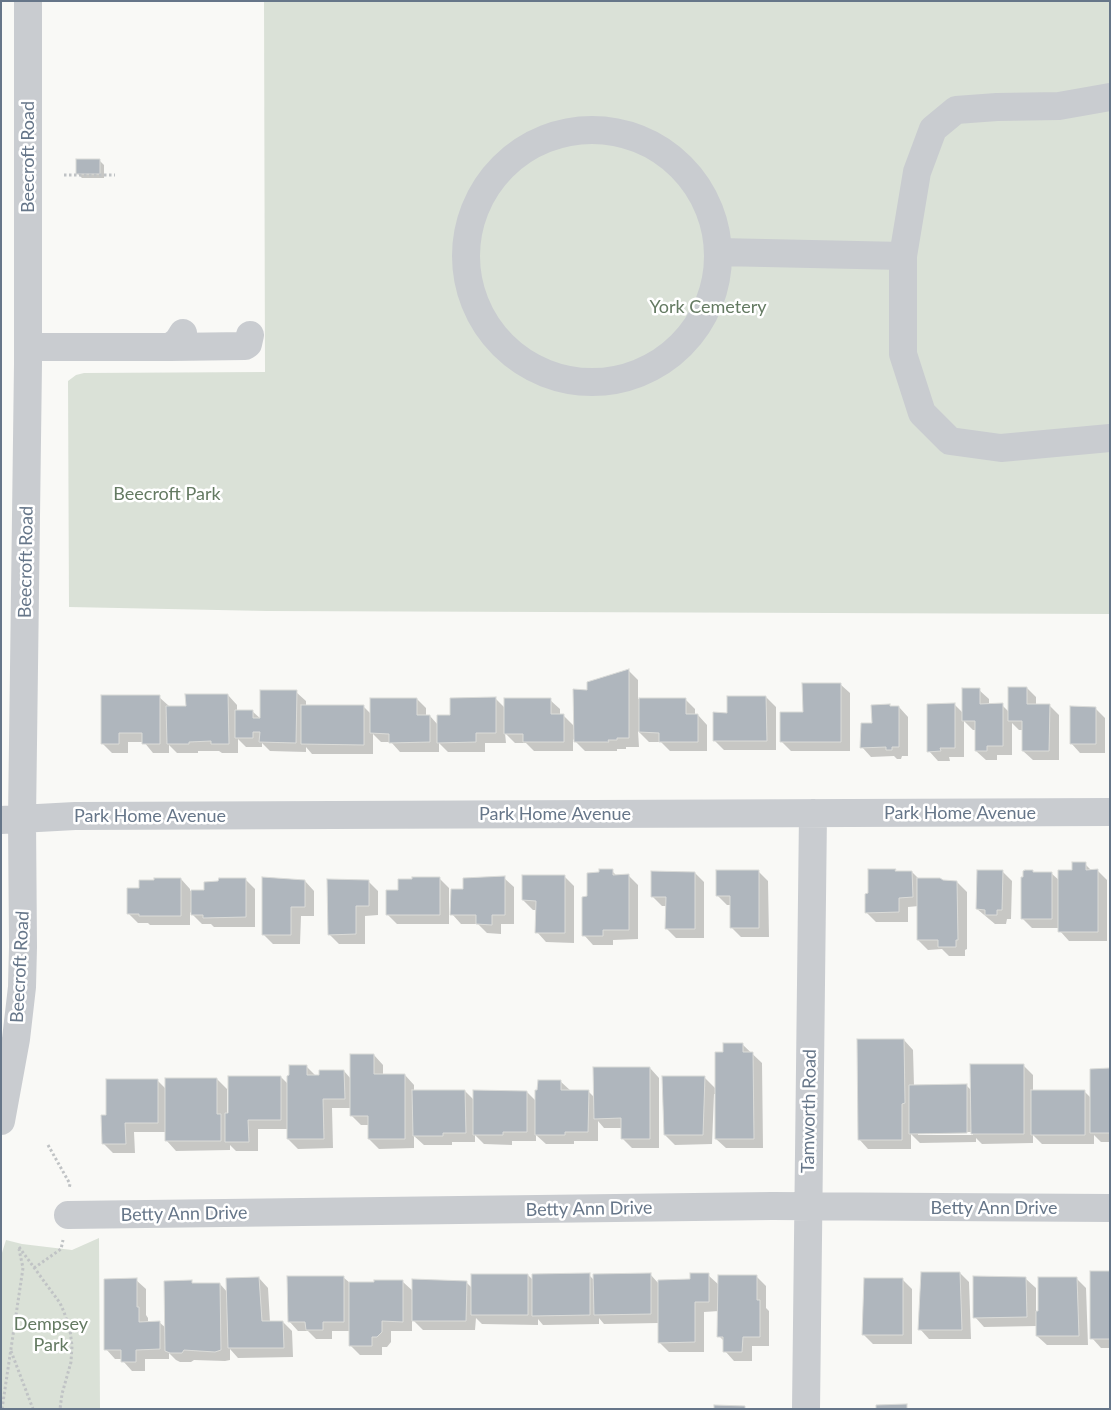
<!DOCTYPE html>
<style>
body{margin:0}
#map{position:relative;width:1111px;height:1410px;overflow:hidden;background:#f9f9f6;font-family:Lato,sans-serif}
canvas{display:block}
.frame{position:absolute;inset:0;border:2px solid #667689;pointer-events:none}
</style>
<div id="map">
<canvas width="1111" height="1410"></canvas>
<div class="frame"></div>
</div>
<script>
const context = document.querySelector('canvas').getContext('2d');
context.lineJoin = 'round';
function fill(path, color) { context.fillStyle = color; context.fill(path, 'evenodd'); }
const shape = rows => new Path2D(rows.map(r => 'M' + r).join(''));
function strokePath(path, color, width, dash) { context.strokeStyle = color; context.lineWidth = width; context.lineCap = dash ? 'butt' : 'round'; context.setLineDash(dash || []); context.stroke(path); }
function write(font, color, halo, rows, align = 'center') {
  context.font = font + ' Lato,sans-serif'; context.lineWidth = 5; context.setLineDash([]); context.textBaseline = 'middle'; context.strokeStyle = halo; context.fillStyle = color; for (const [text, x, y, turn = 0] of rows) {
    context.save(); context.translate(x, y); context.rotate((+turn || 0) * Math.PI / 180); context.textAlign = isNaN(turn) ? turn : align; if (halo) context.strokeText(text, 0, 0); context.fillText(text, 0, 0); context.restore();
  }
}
fill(shape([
 [264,1,1110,1,1110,614,267,611,69,607,68,381,76,375,84,373,265,372],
 [99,1238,100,1409,1,1409,1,1256,6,1240,22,1244,72,1250]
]), '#dae1d7');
fill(shape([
 [99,160,104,165,104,178,82,178,77,173],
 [629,671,638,680,638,699,685,699,695,709,695,715,698,715,707,725,707,751,670,751,661,742,649,742,638,731,639,747,626,747,626,749,617,749,617,751,585,751,573,739,573,751,534,751,526,743,515,743,505,733,506,743,485,743,485,752,448,752,439,743,439,752,400,752,391,742,381,742,373,734,373,754,312,754,306,747,306,752,270,751,262,743,262,747,246,747,238,739,238,753,222,753,219,751,198,751,198,753,177,753,169,745,169,753,153,753,144,742,128,742,128,753,112,753,102,743,159,697,169,706,187,708,228,695,237,705,237,711,252,711,261,719,296,692,306,701,306,706,363,706,372,715,417,699,426,708,426,716,430,716,438,725,451,716,496,699,505,708,550,700,560,709,560,715,563,715,575,727,588,691],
 [840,684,850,693,850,751,791,751,781,741,805,713],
 [1027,688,1036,697,1036,705,1049,705,1059,715,1059,760,1033,760,1023,751,1023,730,1019,730,1012,723,1012,755,997,755,997,760,986,760,976,751,976,730,973,730,964,721,964,757,949,757,950,761,938,761,929,751,954,704,963,713,979,690,989,699,989,705,1002,705,1009,712],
 [766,697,776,707,776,750,724,750,715,741,728,714],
 [899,707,908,717,908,756,902,756,901,759,897,759,894,756,871,757,862,747,873,724],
 [1095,708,1105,718,1105,753,1080,753,1071,743],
 [1085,864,1092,871,1097,870,1107,880,1107,941,1069,941,1060,931,1060,928,1032,928,1022,918,1032,871,1034,873,1051,873,1060,881],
 [895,870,897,872,912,872,920,880,957,882,967,892,967,949,965,950,965,956,949,956,942,949,928,950,918,940,919,906,908,907,908,922,876,922,866,912],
 [612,871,617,876,629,876,638,885,638,939,613,940,613,945,593,945,584,935,588,898],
 [758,871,768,881,769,937,741,937,732,928,731,905,727,905,717,895],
 [1002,871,1012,881,1011,919,1007,919,1006,924,995,924,977,909],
 [695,873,704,882,704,938,676,938,667,929,667,906,662,906,653,897],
 [564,876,574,886,574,943,546,942,537,932,537,910,533,910,523,900],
 [439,878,449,888,449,924,397,924,388,915,400,891],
 [504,878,514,887,514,924,501,924,501,934,487,933,478,924,461,924,452,914],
 [181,879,190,889,190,891,205,891,220,883,245,879,255,889,255,927,214,927,211,924,202,924,190,912,190,925,150,925,148,923,138,923,128,913,141,890],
 [305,881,314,891,314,916,301,916,300,944,273,944,263,934],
 [368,881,378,891,378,915,365,916,365,944,339,944,329,934],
 [904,1040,913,1050,914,1086,966,1085,972,1091,1023,1065,1033,1075,1033,1091,1084,1091,1091,1098,1110,1070,1110,1142,1101,1142,1094,1135,1094,1144,1042,1144,1033,1135,1033,1143,982,1144,976,1138,976,1142,920,1143,911,1134,911,1149,868,1149,859,1139],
 [918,1132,973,1132,973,1135,918,1135],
 [742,1044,762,1063,763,1148,726,1148,716,1139,716,1094,714,1094,712,1144,675,1145,665,1135,663,1078,704,1077,716,1089,725,1053],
 [374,1055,383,1065,383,1075,405,1075,414,1085,414,1091,465,1091,475,1101,527,1092,536,1101,560,1081,571,1091,588,1091,595,1098,650,1068,659,1078,659,1148,632,1148,623,1139,623,1128,604,1128,598,1121,598,1141,574,1141,574,1144,546,1144,536,1135,536,1141,512,1141,512,1145,484,1144,475,1135,475,1142,452,1142,452,1145,424,1145,414,1136,414,1148,379,1149,369,1139,369,1125,361,1125,351,1115,351,1108,332,1108,333,1148,298,1149,288,1139,288,1129,258,1129,258,1151,236,1151,230,1145,230,1150,176,1151,167,1141,167,1132,134,1132,135,1153,113,1153,103,1143,108,1116,157,1080,166,1089,217,1079,227,1089,227,1114,281,1077,288,1084,306,1066,316,1076,344,1071,351,1079],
 [1110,1272,1110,1348,1101,1348,1092,1338],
 [960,1273,969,1282,971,1339,929,1339,920,1329],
 [650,1274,659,1284,691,1281,708,1275,719,1285,756,1276,766,1286,766,1308,769,1311,769,1346,752,1346,752,1361,734,1361,725,1351,725,1342,719,1336,719,1311,704,1312,704,1352,669,1352,659,1342,659,1323,604,1324,599,1318,599,1324,543,1325,538,1319,538,1325,482,1324,476,1318,475,1330,423,1330,412,1319,412,1331,391,1331,391,1342,387,1347,382,1347,382,1355,360,1355,350,1345,350,1331,332,1331,332,1339,316,1339,308,1331,298,1331,289,1321,343,1277,350,1283,403,1282,414,1292,466,1282,472,1288,528,1275,533,1280,589,1275,594,1280],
 [259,1278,268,1288,270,1322,283,1322,292,1331,293,1357,238,1358,230,1349,230,1360,225,1361,194,1360,191,1362,180,1362,176,1360,169,1353,169,1359,145,1359,145,1371,132,1371,123,1361,123,1359,115,1359,106,1349,136,1280,146,1289,146,1315,148,1318,148,1323,159,1322,166,1328,191,1282,194,1284,220,1284,228,1293],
 [1076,1278,1086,1288,1088,1345,1047,1345,1037,1336,1037,1326,984,1327,975,1317,1026,1279,1036,1288,1036,1313,1039,1312],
 [902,1279,912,1289,912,1344,873,1344,863,1334]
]), '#0003');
const building = shape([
 [76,159,100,159,100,174,76,174,76,159],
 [629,669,629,738,617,738,617,740,608,740,609,742,574,742,573,689,587,690,587,682,629,669],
 [802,683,841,683,841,742,780,742,780,712,803,712,802,683],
 [1008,687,1027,687,1027,704,1050,704,1049,751,1022,751,1022,721,1008,721,1008,687],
 [962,688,980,688,980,704,1003,703,1003,746,987,746,987,751,975,751,975,721,962,721,962,688],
 [260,690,297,690,296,743,259,742,260,732,253,732,253,738,235,738,235,710,253,710,253,718,260,718,260,690],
 [185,694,228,694,229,744,211,744,211,741,189,742,189,744,167,744,166,706,186,706,185,694],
 [101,695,160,695,160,744,142,744,142,733,119,733,119,744,101,744,101,695],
 [727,696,766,696,767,741,713,741,713,712,727,713,727,696],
 [496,697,496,733,476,733,476,742,437,743,437,715,450,715,450,698,496,697],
 [370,698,417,698,417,715,430,715,430,742,389,743,389,734,370,733,370,698],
 [504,698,551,698,551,714,564,714,564,742,523,742,523,734,504,734,504,698],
 [639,698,686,698,686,714,698,714,698,742,659,742,659,733,639,732,639,698],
 [955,703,955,748,940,748,941,751,927,752,927,704,955,703],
 [890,704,890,706,899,706,899,747,892,747,892,750,886,750,886,747,860,748,861,723,872,723,871,705,890,704],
 [301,705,364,705,364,745,301,744,301,705],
 [1070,706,1096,707,1096,744,1070,744,1070,706],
 [1072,862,1086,862,1086,870,1098,869,1098,932,1058,932,1058,870,1072,870,1072,862],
 [599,869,613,869,613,875,629,874,629,930,603,930,603,936,582,936,582,897,587,896,587,873,599,872,599,869],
 [868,869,896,869,895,871,912,871,913,897,899,898,899,912,865,913,865,894,868,893,868,869],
 [716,870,759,870,759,928,730,928,730,896,716,896,716,870],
 [977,870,1003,870,1002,910,997,910,997,915,985,915,985,910,976,909,977,870],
 [1025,870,1033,870,1033,872,1052,872,1052,919,1021,919,1021,877,1023,877,1023,871,1025,870],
 [651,871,695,872,695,929,665,929,666,897,651,897,651,871],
 [522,875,565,875,565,933,535,933,536,901,522,900,522,875],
 [505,876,505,915,492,915,492,925,476,924,476,915,450,915,451,889,463,889,463,878,505,876],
 [262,877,305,880,305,907,291,907,291,935,262,935,262,877],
 [412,877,440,877,440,915,386,915,386,890,398,890,398,879,412,879,412,877],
 [154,878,181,878,181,916,139,916,139,914,127,914,127,888,139,888,139,880,154,880,154,878],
 [219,878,246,878,246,917,203,918,203,915,191,915,191,890,204,890,204,882,218,881,219,878],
 [917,878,940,878,943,880,957,881,958,940,956,940,956,947,938,947,938,940,917,940,917,878],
 [327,879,369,880,369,906,356,906,356,934,328,935,327,879],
 [857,1039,904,1039,905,1103,902,1104,902,1140,858,1140,857,1039],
 [723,1043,743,1043,743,1052,753,1052,754,1139,715,1139,715,1052,723,1052,723,1043],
 [350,1054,374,1054,374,1074,405,1074,405,1139,368,1139,368,1116,350,1116,350,1054],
 [970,1064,1024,1064,1024,1134,971,1134,970,1064],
 [289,1065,307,1065,307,1075,319,1075,319,1070,344,1070,345,1099,323,1099,324,1139,287,1139,287,1076,289,1075,289,1065],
 [593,1067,650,1067,650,1139,621,1139,621,1118,594,1119,593,1067],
 [1110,1068,1110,1133,1090,1133,1090,1069,1110,1068],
 [228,1076,281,1076,281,1120,248,1120,249,1142,225,1142,225,1113,228,1113,228,1076],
 [662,1076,705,1076,703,1135,664,1135,662,1076],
 [165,1078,217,1078,217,1114,221,1114,221,1141,165,1141,165,1078],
 [106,1079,158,1079,158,1123,125,1123,126,1144,102,1144,101,1115,106,1115,106,1079],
 [538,1080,561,1080,561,1090,589,1090,588,1132,565,1132,565,1135,535,1135,535,1090,537,1090,538,1080],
 [967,1084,967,1133,909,1134,909,1085,967,1084],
 [412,1090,465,1090,466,1133,443,1133,443,1136,413,1136,412,1090],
 [473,1090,527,1091,527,1132,503,1132,503,1135,473,1135,473,1090],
 [1031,1090,1085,1090,1085,1135,1031,1135,1031,1090],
 [1090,1271,1110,1271,1110,1339,1090,1339,1090,1271],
 [921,1272,960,1272,962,1330,918,1330,921,1272],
 [590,1273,590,1315,532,1316,532,1274,590,1273],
 [651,1273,651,1314,594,1315,593,1274,651,1273],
 [690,1273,709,1273,709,1302,695,1302,695,1342,658,1343,658,1280,690,1279,690,1273],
 [471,1274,528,1274,528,1315,471,1315,471,1274],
 [718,1275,757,1275,757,1300,760,1300,760,1337,743,1337,742,1352,723,1352,723,1337,717,1337,718,1275],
 [287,1276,344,1276,344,1322,323,1322,323,1330,306,1330,305,1322,288,1322,287,1276],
 [973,1276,1026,1277,1027,1317,973,1318,973,1276],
 [259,1277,262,1321,283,1321,284,1348,228,1348,226,1278,259,1277],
 [1038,1277,1077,1277,1079,1336,1036,1336,1036,1311,1038,1311,1038,1277],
 [137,1278,137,1307,139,1307,139,1322,160,1321,160,1349,136,1350,136,1362,121,1362,121,1350,104,1350,104,1279,137,1278],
 [864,1278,903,1278,903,1335,862,1335,864,1278],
 [412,1279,467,1281,466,1321,412,1321,412,1279],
 [192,1280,192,1283,220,1283,221,1350,215,1352,184,1350,182,1353,170,1353,165,1351,164,1281,192,1280],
 [374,1280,403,1280,403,1322,382,1321,382,1332,377,1337,372,1337,372,1346,349,1346,349,1282,374,1282,374,1280],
 [907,1404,907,1409,876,1409,876,1405,907,1404],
 [714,1405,745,1406,745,1409,714,1409,714,1405]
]);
fill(building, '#afb6bd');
strokePath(building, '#dadbd8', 1);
strokePath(shape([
 [64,175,115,175],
 [48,1145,70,1184,69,1189],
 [19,1247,60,1303,64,1312,70,1330,72,1346,71,1362,62,1394,60,1409],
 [34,1268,61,1249,63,1240],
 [11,1351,33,1409],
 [2,1409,23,1268,19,1249]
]), '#c0c3c5', 3, [2.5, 2.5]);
strokePath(shape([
 [1110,97,1059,106,997,107,956,110,933,129,917,172,903,256,903,354,922,413,950,441,1001,448,1110,438],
 '466 256a126 126 0 1 1 252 0a126 126 0 1 1-252 0Z',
 [719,252,903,256],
 [28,347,170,347,178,341,183,333],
 [170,347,245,346,248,344,250,335],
 [1,820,75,816,1110,812],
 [1,1121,16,1039,22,987,23,947,22,819,28,364,28,1],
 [68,1215,772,1206,1110,1208],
 [806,1409,813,813]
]), '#c9ccd0', 28);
write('18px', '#667689', '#fff', [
 ["Beecroft Road",28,157,-90],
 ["Beecroft Road",26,562,-89],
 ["Park Home Avenue",960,813],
 ["Park Home Avenue",555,814],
 ["Park Home Avenue",150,816],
 ["Beecroft Road",20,967,-87],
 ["Tamworth Road",809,1111,-89],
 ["Betty Ann Drive",994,1208],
 ["Betty Ann Drive",589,1209,-1],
 ["Betty Ann Drive",184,1214,-1]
]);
write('18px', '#647a62', '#fff', [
 ["York Cemetery",708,307],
 ["Beecroft Park",167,494],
 ["Dempsey",51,1324],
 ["Park",51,1345]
]);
</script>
